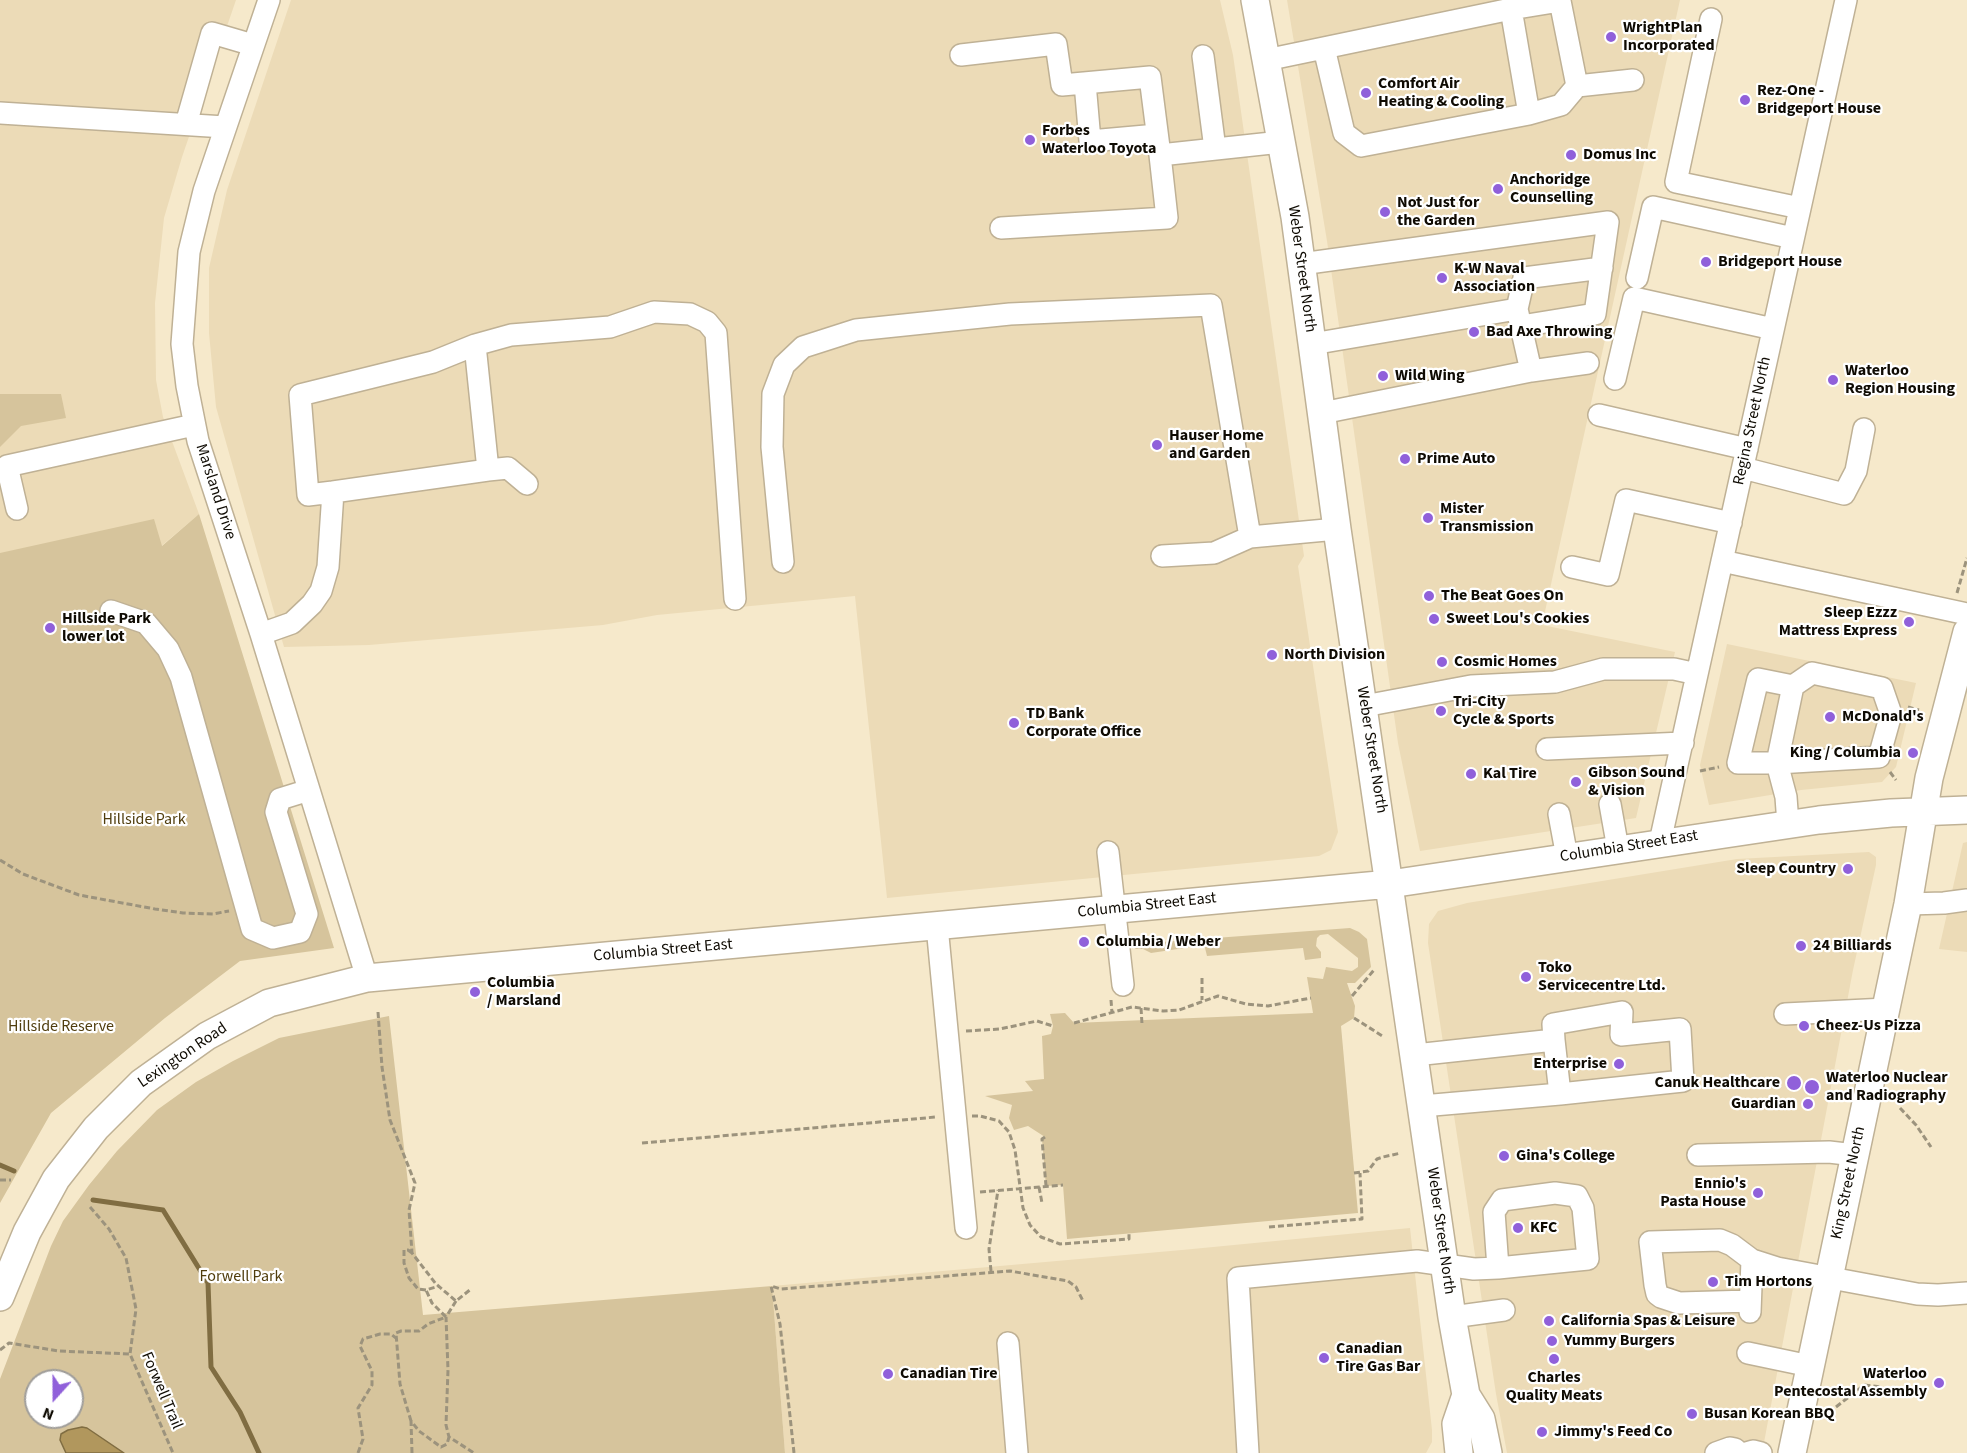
<!DOCTYPE html>
<style>
body{margin:0}
#map{position:relative;width:1967px;height:1453px;overflow:hidden;background:#f6e9cb;font-family:"Source Sans 3",sans-serif}
canvas{display:block}
.north{position:absolute;left:24px;top:1369px;width:60px;height:60px;box-sizing:border-box;background:#fff;border:2px solid #9f9d9a;border-radius:50%;rotate:201deg;font-size:16px;font-weight:700;line-height:24px;text-align:center;color:#0f0b03}
.north::after{content:'';display:block;margin:auto;width:21px;height:27px;background:#9060da;clip-path:polygon(50% 0,100% 100%,50% 72%,0 100%)}
</style>
<div id="map">
<canvas width="1967" height="1453"></canvas>
<div class="north">N</div>
</div>
<script>
const context = document.querySelector('canvas').getContext('2d');
context.lineJoin = 'round';
function fill(path, color) { context.fillStyle = color; context.fill(path, 'evenodd'); }
const shape = rows => new Path2D(rows.map(r => 'M' + r).join(''));
function strokePath(path, color, width, dash) { context.strokeStyle = color; context.lineWidth = width; context.lineCap = dash ? 'butt' : 'round'; context.setLineDash(dash || []); context.stroke(path); }
function write(font, color, halo, rows, align = 'center') {
  context.font = font + ' "Source Sans 3",sans-serif'; context.lineWidth = 4.5; context.setLineDash([]); context.textBaseline = 'middle'; context.strokeStyle = halo; context.fillStyle = color; for (const [text, x, y, turn = 0] of rows) {
    context.save(); context.translate(x, y); context.rotate((+turn || 0) * Math.PI / 180); context.textAlign = isNaN(turn) ? turn : align; if (halo) context.strokeText(text, 0, 0); context.fillText(text, 0, 0); context.restore();
  }
}
fill(shape([
 [0,0,236,0,182,157,164,218,155,303,156,380,163,417,199,514,146,559,0,592],
 [291,0,1220,0,1233,55,1304,556,1298,566,1338,832,1331,850,1319,856,887,898,855,596,657,615,603,625,369,645,284,647,216,407,209,333,209,268,227,190],
 [1287,0,1680,0,1542,625,1675,652,1636,818,1420,851,1398,743,1327,241],
 [1727,644,1916,683,1896,767,1882,782,1801,790,1709,805,1700,765],
 [1967,842,1967,952,1939,949,1963,843],
 [1869,852,1876,857,1876,865,1853,970,1762,1453,1507,1453,1496,1394,1428,943,1429,924,1438,911,1467,903,1737,859],
 [1410,1228,1432,1430,1432,1442,1426,1453,785,1453,772,1286,1182,1250]
]), '#ecdbb7');
fill(shape([
 [0,394,61,394,66,418,21,426,0,447],
 [199,514,334,948,240,961,165,1018,51,1113,0,1203,0,553,154,519,162,546],
 [1350,928,1359,932,1367,939,1371,967,1355,983,1347,983,1355,1006,1354,1018,1341,1026,1358,1213,1067,1239,1063,1185,1046,1186,1042,1139,1045,1137,1028,1126,1014,1130,1009,1118,1012,1105,985,1096,1033,1091,1025,1081,1044,1079,1042,1036,1051,1034,1053,1026,1050,1014,1065,1013,1074,1023,1313,1013,1307,977,1323,979,1326,967,1352,971,1358,967,1358,958,1328,934,1320,935,1317,938,1316,946,1321,952,1321,958,1305,960,1303,948,1207,956,1205,948,1198,946,1151,953,1143,949,1135,949,1134,944],
 [389,1016,423,1315,772,1286,785,1453,0,1453,0,1379,51,1246,63,1221,89,1185,117,1151,157,1110,196,1082,233,1061,279,1038],
 [36,1381,72,1381,72,1417,36,1417]
]), '#d6c49c');
const water = shape([
 [82,1427,87,1428,124,1453,66,1453,60,1440,61,1434,68,1430,82,1427]
]);
fill(water, '#b1975d');
strokePath(water, '#806d42', 1.5);
strokePath(shape([
 [0,1165,14,1171],
 [93,1200,163,1210,208,1283,211,1367,240,1412,259,1453]
]), '#806d42', 5);
const minor = shape([
 [269,0,204,191,189,252,182,344,187,386,198,441,261,634,367,978],
 [1511,9,1529,114],
 [1711,19,1676,182,1800,208],
 [1324,48,1344,133,1361,146,1529,114,1561,105,1577,86],
 [961,55,1056,44,1062,85,1150,77,1160,155,1281,142],
 [1203,56,1215,149],
 [1266,60,1511,9,1560,1,1577,86,1633,80],
 [1085,83,1090,141,1157,135],
 [0,113,225,127],
 [186,124,212,33,253,45],
 [1001,228,1167,218,1160,155],
 [1301,264,1608,222,1595,314,1521,326],
 [1637,278,1653,207,1793,238],
 [1312,344,1517,309],
 [1531,371,1517,309,1524,278,1602,268],
 [1615,379,1634,298,1773,329],
 [1322,413,1531,371,1588,363],
 [1599,415,1747,449],
 [1743,468,1844,494,1856,471,1864,429],
 [488,470,508,468,527,484],
 [333,492,308,495,300,395,433,362,475,345],
 [17,509,7,466,194,425],
 [1162,556,1214,553,1250,537],
 [1722,561,1967,614],
 [783,562,772,447,773,394,784,365,803,347,856,330,1010,314,1211,305,1250,537,1337,529],
 [1572,567,1608,575,1626,500,1731,523],
 [111,611,146,623,168,649,181,677,252,929,273,938,300,932,307,914,276,812,280,799,309,790],
 [261,634,292,623,312,604,321,591,328,567,333,492,488,470,475,345,511,335,610,327,654,312,690,314,707,322,716,333,735,599],
 [1364,706,1471,686,1555,682,1603,669,1674,669,1697,674],
 [1547,749,1683,743],
 [1610,804,1618,849],
 [1559,814,1567,857],
 [1788,824,1786,797,1777,763,1738,763,1758,679,1793,686,1777,763,1879,757,1891,714,1882,688,1812,673,1793,686],
 [1660,842,1846,0],
 [1108,852,1123,985],
 [1908,904,1944,903,1967,900],
 [937,926,966,1228],
 [1785,1014,1886,1009],
 [1554,1040,1553,1024,1622,1012,1621,1035,1680,1029,1683,1081,1560,1094],
 [1415,1055,1554,1040,1560,1094,1422,1106],
 [1698,1155,1829,1152,1855,1155],
 [1750,1301,1679,1303,1661,1297,1657,1294,1655,1285,1650,1242,1720,1240,1732,1245,1752,1260,1777,1268,1917,1294,1938,1295,1967,1293],
 [1750,1312,1752,1260],
 [1452,1317,1504,1310],
 [1008,1343,1017,1453],
 [1748,1353,1810,1366],
 [1248,1453,1238,1278,1417,1261,1474,1269,1498,1268,1588,1259,1583,1208,1577,1196,1555,1193,1502,1200,1494,1212,1498,1268],
 [1716,1453,1730,1448,1735,1449,1739,1453],
 [1746,1453,1753,1451,1761,1453]
]);
const major = shape([
 [1255,0,1295,217,1337,529,1452,1317,1466,1395,1481,1419,1488,1453],
 [0,1297,27,1232,56,1179,96,1128,141,1083,207,1036,269,1003,367,978,1390,884,1819,820,1891,813,1967,810],
 [1459,1453,1456,1424,1466,1395],
 [1792,1453,1908,904,1929,778,1967,632]
]);
strokePath(minor, '#bfb195', 24);
strokePath(major, '#bfb195', 30);
strokePath(shape([
 [1957,593,1967,558],
 [1908,707,1919,710],
 [1700,771,1719,767],
 [1890,772,1896,780],
 [0,860,23,874,79,895,155,909,183,913,213,914,229,911],
 [1202,978,1202,1000],
 [1352,996,1374,970],
 [1111,1000,1112,1013],
 [1141,1008,1142,1024],
 [378,1012,382,1067,390,1120,415,1183,409,1210,412,1253,436,1284,456,1301,471,1289],
 [1354,1018,1384,1037],
 [1074,1023,1132,1007,1163,1011,1179,1010,1218,996,1246,1004,1268,1006,1311,998],
 [966,1031,1000,1029,1037,1021,1053,1026],
 [1900,1108,1916,1125,1931,1147],
 [972,1116,980,1116,999,1121,1009,1132,1015,1150,1023,1208,1030,1225,1041,1237,1060,1244,1129,1239,1129,1233],
 [1045,1137,1042,1139,1046,1186],
 [642,1143,936,1117],
 [1354,1173,1368,1171,1377,1159,1383,1157,1401,1153],
 [0,1180,11,1180],
 [1039,1187,1042,1203],
 [980,1192,1063,1185],
 [90,1207,109,1229,126,1258,136,1309,130,1354,173,1453],
 [1269,1227,1362,1219,1360,1173],
 [412,1253,408,1250,404,1250,404,1263,409,1278,418,1289,426,1290,439,1286],
 [991,1271,989,1249,998,1190],
 [456,1301,446,1317,448,1370,446,1425,449,1437,474,1453],
 [0,1350,9,1343,59,1351,130,1354],
 [1836,1407,1864,1385,1882,1387],
 [411,1421,400,1384,396,1333,401,1331,419,1331,428,1324,446,1317,432,1303,426,1290],
 [358,1453,363,1439,358,1408,372,1385,372,1371,360,1346,363,1339,380,1334,391,1334,397,1339],
 [412,1453,411,1421,419,1431,441,1447,447,1444,449,1437],
 [794,1453,780,1324,771,1286,781,1289,1010,1271,1068,1281,1076,1287,1083,1301]
]), '#9c937d', 3, [6, 3]);
strokePath(minor, '#fff', 21);
strokePath(major, '#fff', 27);
for (const [x, y, r, color] of [
 [1611,37,6,"#9060da"],
 [1366,93,6,"#9060da"],
 [1745,100,6,"#9060da"],
 [1030,140,6,"#9060da"],
 [1571,155,6,"#9060da"],
 [1498,189,6,"#9060da"],
 [1385,212,6,"#9060da"],
 [1706,262,6,"#9060da"],
 [1442,278,6,"#9060da"],
 [1474,332,6,"#9060da"],
 [1383,376,6,"#9060da"],
 [1833,380,6,"#9060da"],
 [1157,445,6,"#9060da"],
 [1405,459,6,"#9060da"],
 [1428,518,6,"#9060da"],
 [1429,596,6,"#9060da"],
 [1434,619,6,"#9060da"],
 [1909,622,6,"#9060da"],
 [50,628,6,"#9060da"],
 [1272,655,6,"#9060da"],
 [1442,662,6,"#9060da"],
 [1441,711,6,"#9060da"],
 [1830,717,6,"#9060da"],
 [1014,723,6,"#9060da"],
 [1913,753,6,"#9060da"],
 [1471,774,6,"#9060da"],
 [1576,782,6,"#9060da"],
 [1848,869,6,"#9060da"],
 [1084,942,6,"#9060da"],
 [1801,946,6,"#9060da"],
 [1526,977,6,"#9060da"],
 [475,992,6,"#9060da"],
 [1804,1026,6,"#9060da"],
 [1619,1064,6,"#9060da"],
 [1794,1083,8,"#9060da"],
 [1812,1087,8,"#9060da"],
 [1808,1104,6,"#9060da"],
 [1504,1156,6,"#9060da"],
 [1758,1193,6,"#9060da"],
 [1518,1228,6,"#9060da"],
 [1713,1282,6,"#9060da"],
 [1549,1321,6,"#9060da"],
 [1552,1341,6,"#9060da"],
 [1324,1358,6,"#9060da"],
 [1554,1359,6,"#9060da"],
 [888,1374,6,"#9060da"],
 [1939,1383,6,"#9060da"],
 [1692,1414,6,"#9060da"],
 [1542,1432,6,"#9060da"]
]) { const dot = new Path2D(); dot.arc(x, y, r, 0, 2 * Math.PI); context.fillStyle = color; context.fill(dot); strokePath(dot, '#fff', 2); }
write('bold 16px', '#0f0b03', '#fff', [
 ["WrightPlan",1623,28],
 ["Incorporated",1623,46],
 ["Comfort Air",1378,84],
 ["Heating & Cooling",1378,102],
 ["Rez-One -",1757,91],
 ["Bridgeport House",1757,109],
 ["Forbes",1042,131],
 ["Waterloo Toyota",1042,149],
 ["Domus Inc",1583,155],
 ["Anchoridge",1510,180],
 ["Counselling",1510,198],
 ["Not Just for",1397,203],
 ["the Garden",1397,221],
 ["Bridgeport House",1718,262],
 ["K-W Naval",1454,269],
 ["Association",1454,287],
 ["Bad Axe Throwing",1486,332],
 ["Waterloo",1845,371],
 ["Region Housing",1845,389],
 ["Wild Wing",1395,376],
 ["Hauser Home",1169,436],
 ["and Garden",1169,454],
 ["Prime Auto",1417,459],
 ["Mister",1440,509],
 ["Transmission",1440,527],
 ["The Beat Goes On",1441,596],
 ["Sleep Ezzz",1897,613,"right"],
 ["Mattress Express",1897,631,"right"],
 ["Hillside Park",62,619],
 ["lower lot",62,637],
 ["Sweet Lou's Cookies",1446,619],
 ["North Division",1284,655],
 ["Cosmic Homes",1454,662],
 ["Tri-City",1453,702],
 ["Cycle & Sports",1453,720],
 ["TD Bank",1026,714],
 ["Corporate Office",1026,732],
 ["McDonald's",1842,717],
 ["King / Columbia",1901,753,"right"],
 ["Gibson Sound",1588,773],
 ["& Vision",1588,791],
 ["Kal Tire",1483,774],
 ["Sleep Country",1836,869,"right"],
 ["Columbia / Weber",1096,942],
 ["24 Billiards",1813,946],
 ["Toko",1538,968],
 ["Servicecentre Ltd.",1538,986],
 ["Columbia",487,983],
 ["/ Marsland",487,1001],
 ["Cheez-Us Pizza",1816,1026],
 ["Enterprise",1607,1064,"right"],
 ["Waterloo Nuclear",1826,1078],
 ["and Radiography",1826,1096],
 ["Canuk Healthcare",1780,1083,"right"],
 ["Guardian",1796,1104,"right"],
 ["Gina's College",1516,1156],
 ["Ennio's",1746,1184,"right"],
 ["Pasta House",1746,1202,"right"],
 ["KFC",1530,1228],
 ["Tim Hortons",1725,1282],
 ["California Spas & Leisure",1561,1321],
 ["Yummy Burgers",1564,1341],
 ["Canadian",1336,1349],
 ["Tire Gas Bar",1336,1367],
 ["Canadian Tire",900,1374],
 ["Waterloo",1927,1374,"right"],
 ["Pentecostal Assembly",1927,1392,"right"],
 ["Charles",1554,1378,"center"],
 ["Quality Meats",1554,1396,"center"],
 ["Busan Korean BBQ",1704,1414],
 ["Jimmy's Feed Co",1554,1432]
], 'left');
write('16px', '#0f0b03', '#fff', [
 ["Weber Street North",1301,269,82],
 ["Regina Street North",1753,421,-78],
 ["Marsland Drive",215,492,72],
 ["Weber Street North",1371,750,81],
 ["Columbia Street East",1629,847,-9],
 ["Columbia Street East",1147,906,-6],
 ["Columbia Street East",663,951,-5],
 ["Lexington Road",183,1056,-34],
 ["King Street North",1849,1183,-78],
 ["Weber Street North",1440,1231,82],
 ["Forwell Trail",161,1391,67]
]);
write('16px', '#503d0d', '#fff', [
 ["Hillside Park",144,820],
 ["Hillside Reserve",61,1027],
 ["Forwell Park",241,1277]
]);
</script>
